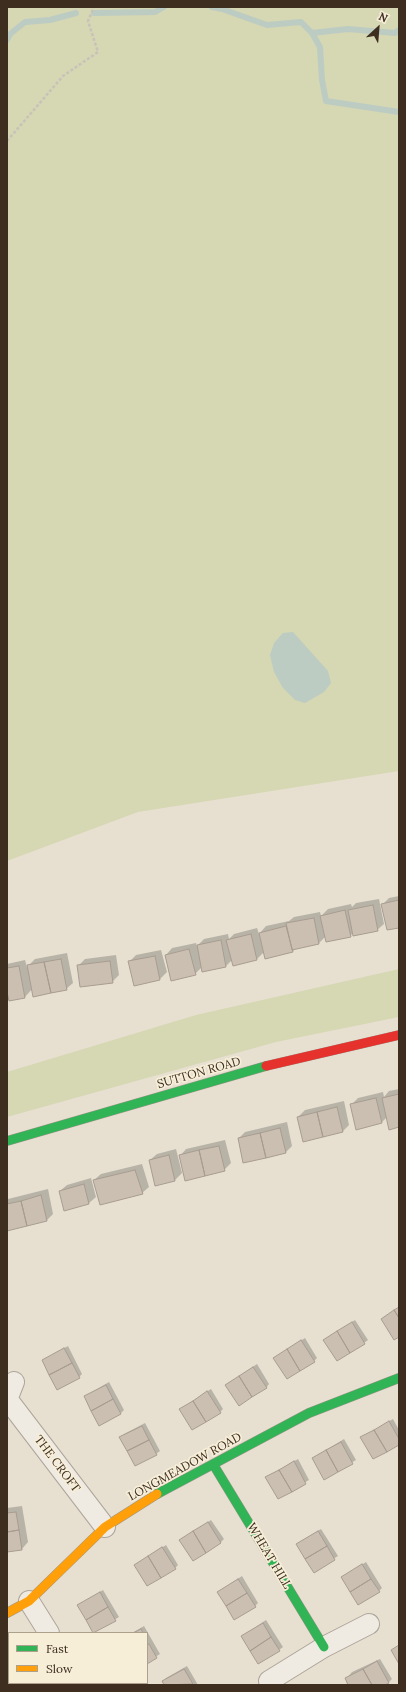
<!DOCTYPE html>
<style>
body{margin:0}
#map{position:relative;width:406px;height:1692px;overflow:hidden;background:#e7e0d1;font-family:Lora,serif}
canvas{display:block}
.frame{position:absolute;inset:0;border:8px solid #3d2e20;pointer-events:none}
.legend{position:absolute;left:8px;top:1632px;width:140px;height:52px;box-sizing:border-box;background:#f7eed8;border:1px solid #ada18e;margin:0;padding:5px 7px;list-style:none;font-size:12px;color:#3d2e20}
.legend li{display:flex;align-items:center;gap:8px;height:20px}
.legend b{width:20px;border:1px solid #ada18e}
.north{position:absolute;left:358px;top:8px;width:40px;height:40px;-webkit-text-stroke:3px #f7eed8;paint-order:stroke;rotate:26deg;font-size:11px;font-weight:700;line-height:16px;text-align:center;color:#3d2e20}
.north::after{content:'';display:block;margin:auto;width:14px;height:18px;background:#3d2e20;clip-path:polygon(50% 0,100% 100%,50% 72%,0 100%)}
</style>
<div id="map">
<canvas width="406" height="1692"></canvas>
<div class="frame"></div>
<ul class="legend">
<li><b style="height:5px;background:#30b455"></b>Fast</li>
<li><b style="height:5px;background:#ff9f0a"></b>Slow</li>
</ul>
<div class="north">N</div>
</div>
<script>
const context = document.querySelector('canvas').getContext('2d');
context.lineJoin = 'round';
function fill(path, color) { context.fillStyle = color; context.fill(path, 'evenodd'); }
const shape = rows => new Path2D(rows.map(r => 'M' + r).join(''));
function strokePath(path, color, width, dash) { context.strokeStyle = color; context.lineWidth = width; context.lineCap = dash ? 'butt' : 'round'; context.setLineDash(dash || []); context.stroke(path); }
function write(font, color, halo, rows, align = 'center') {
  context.font = font + ' Lora,serif'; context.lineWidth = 3.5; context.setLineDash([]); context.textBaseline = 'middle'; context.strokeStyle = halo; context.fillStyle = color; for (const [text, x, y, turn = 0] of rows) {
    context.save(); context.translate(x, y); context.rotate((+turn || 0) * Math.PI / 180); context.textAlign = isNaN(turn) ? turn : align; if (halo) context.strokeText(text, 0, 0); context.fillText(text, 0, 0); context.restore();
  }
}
fill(shape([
 [7,7,399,7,399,771,138,812,7,861],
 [399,969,399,1017,276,1042,7,1117,7,1072,196,1015]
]), '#d6d7b3');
fill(shape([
 [293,632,328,671,331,683,324,692,305,703,295,700,283,688,274,672,270,655,274,643,283,633]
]), '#bcccc2');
fill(shape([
 [399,896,399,927,383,904,389,898],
 [379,899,384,924,377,930,354,932,350,936,326,936,319,943,296,948,292,952,264,952,257,959,232,960,226,966,203,970,202,967,195,974,166,955,172,948,196,943,197,946,204,939,228,934,229,939,234,934,257,928,259,934,266,926,289,921,294,917,320,912,321,916,328,909,351,904,352,907,356,903],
 [161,950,167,972,160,979,135,985,129,962,136,955],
 [67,953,73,983,66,989,33,988,25,997,7,1000,7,964,25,960,27,967,35,959],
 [116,955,119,975,112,982,78,966,85,959],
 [399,1089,399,1126,387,1117,382,1122,351,1105,358,1098,383,1092,384,1097,389,1091],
 [344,1101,349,1125,343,1131,298,1117,305,1110],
 [287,1122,292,1146,286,1152,239,1138,245,1132],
 [225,1140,231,1163,224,1170,180,1156,186,1149],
 [176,1149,182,1173,175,1180,156,1185,150,1160,157,1154],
 [142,1164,149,1187,142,1193,94,1180,101,1174],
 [91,1178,96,1197,89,1203,65,1210,60,1191,67,1185],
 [48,1189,53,1214,47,1220,7,1227,7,1201,8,1199],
 [355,1320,368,1340,364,1343,328,1337],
 [305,1338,317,1358,314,1361,274,1358],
 [68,1346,82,1374,79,1377,43,1360],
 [257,1364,269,1384,266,1388,226,1385],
 [109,1382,124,1410,121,1413,85,1396],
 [211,1389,223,1409,220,1412,180,1409],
 [393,1419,399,1430,399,1444,362,1437],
 [145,1423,160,1451,156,1454,120,1437,124,1434],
 [344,1439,356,1460,324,1479,313,1458],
 [298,1459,309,1480,278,1498,266,1477],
 [22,1506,28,1542,22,1549,7,1551,7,1508],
 [211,1520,224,1539,220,1543,181,1540],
 [321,1529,338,1556,314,1571,301,1541],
 [166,1545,178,1565,175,1568,135,1565],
 [366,1562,382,1588,379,1591,342,1577],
 [242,1576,258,1603,255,1606,218,1592],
 [103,1590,119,1617,94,1632,79,1605],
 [266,1620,283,1647,279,1650,242,1636],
 [144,1626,160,1654,147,1662,147,1633,132,1633],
 [9,1652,9,1683,21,1683,18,1685,7,1685,7,1653],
 [380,1659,392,1679,389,1682,383,1685,350,1685,346,1679,352,1672],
 [187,1666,198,1685,165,1685,163,1681,166,1678]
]), '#0003');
strokePath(shape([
 [212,7,222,9,267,25,301,22,312,33,320,47,322,80,326,101,399,112],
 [94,13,155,12,164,7],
 [312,33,348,29,395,33,399,30],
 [7,40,10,34,25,22,50,20,76,13]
]), '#bcccc2', 6);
const building = shape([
 [399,900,399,928,387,930,381,904,399,900],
 [373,905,378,931,353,936,348,910,373,905],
 [345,910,351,937,326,942,320,916,345,910],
 [314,918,319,944,292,950,286,923,314,918],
 [286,926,293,952,265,959,259,933,286,926],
 [251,934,257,960,233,966,226,940,251,934],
 [221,940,226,967,202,972,197,945,221,940],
 [189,949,196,975,171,981,165,955,189,949],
 [155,956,160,980,134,986,128,961,155,956],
 [61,959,67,990,51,993,44,962,61,959],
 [110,961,113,983,80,987,77,965,110,961],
 [44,962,51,993,33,997,27,965,44,962],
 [19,966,25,998,9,1001,7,992,7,968,19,966],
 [399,1094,399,1127,389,1130,382,1098,399,1094],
 [376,1098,382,1123,356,1130,350,1104,376,1098],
 [337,1107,343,1132,323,1137,317,1112,337,1107],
 [317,1112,323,1137,303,1142,297,1117,317,1112],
 [280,1128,286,1153,266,1158,260,1133,280,1128],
 [260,1133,266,1158,243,1163,238,1138,260,1133],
 [219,1146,225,1171,205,1176,199,1150,219,1146],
 [199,1150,205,1176,185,1181,179,1155,199,1150],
 [169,1155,175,1181,155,1186,149,1160,169,1155],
 [135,1170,143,1194,100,1205,93,1180,135,1170],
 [84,1184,89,1204,64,1211,59,1191,84,1184],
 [41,1195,47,1221,27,1226,21,1201,41,1195],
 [21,1201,27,1226,7,1231,7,1204,21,1201],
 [399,1307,399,1318,394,1310,399,1307],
 [394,1310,399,1318,399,1337,394,1340,381,1319,394,1310],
 [352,1322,365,1344,350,1353,337,1331,352,1322],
 [337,1331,350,1353,337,1361,323,1340,337,1331],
 [301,1340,315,1362,300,1371,287,1349,301,1340],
 [64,1348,72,1363,49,1375,42,1360,64,1348],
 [287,1349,300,1371,287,1379,273,1358,287,1349],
 [72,1363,80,1378,57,1390,49,1375,72,1363],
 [253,1367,267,1388,252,1397,239,1376,253,1367],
 [239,1376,252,1397,239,1406,225,1385,239,1376],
 [106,1385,113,1399,91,1411,84,1396,106,1385],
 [207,1391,221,1413,206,1422,193,1401,207,1391],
 [113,1399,121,1414,99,1426,91,1411,113,1399],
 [193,1401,206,1422,192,1430,179,1409,193,1401],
 [389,1421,399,1439,399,1445,387,1452,374,1430,389,1421],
 [142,1426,149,1440,127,1451,119,1437,142,1426],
 [374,1430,387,1452,373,1459,360,1437,374,1430],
 [149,1440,157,1455,135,1466,127,1451,149,1440],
 [341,1442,353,1464,338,1472,326,1450,341,1442],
 [326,1450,338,1472,324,1480,312,1458,326,1450],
 [294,1461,306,1484,292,1492,279,1470,294,1461],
 [279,1470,292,1492,278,1499,265,1477,279,1470],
 [16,1512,19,1530,7,1532,7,1513,16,1512],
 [208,1522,221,1543,206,1553,193,1531,208,1522],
 [19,1530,22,1550,7,1552,7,1532,19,1530],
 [193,1531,206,1553,193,1561,179,1540,193,1531],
 [318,1531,327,1546,305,1559,296,1544,318,1531],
 [327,1546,335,1560,314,1573,305,1559,327,1546],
 [162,1547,176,1569,161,1578,148,1556,162,1547],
 [148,1556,161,1578,147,1586,134,1565,148,1556],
 [362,1564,371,1579,350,1592,341,1577,362,1564],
 [238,1579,247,1593,226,1606,217,1592,238,1579],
 [371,1579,380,1592,358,1605,350,1592,371,1579],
 [100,1592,108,1607,86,1620,77,1605,100,1592],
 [247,1593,256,1607,234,1620,226,1606,247,1593],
 [108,1607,116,1621,93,1633,86,1620,108,1607],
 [263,1623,271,1637,250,1651,241,1636,263,1623],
 [141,1629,143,1633,133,1633,141,1629],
 [271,1637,280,1651,258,1664,250,1651,271,1637],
 [149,1644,157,1658,147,1664,147,1645,149,1644],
 [399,1645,399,1664,391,1650,399,1645],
 [8,1653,9,1673,7,1674,7,1654,8,1653],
 [377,1661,389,1683,385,1685,372,1685,363,1669,377,1661],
 [184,1669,193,1684,164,1685,162,1681,184,1669],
 [363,1669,372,1685,348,1685,345,1678,363,1669],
 [9,1673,9,1683,23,1683,20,1685,7,1685,7,1674,9,1673]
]);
fill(building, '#cbbfb2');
strokePath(building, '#a89c90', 1);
const street = shape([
 [7,1400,14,1382],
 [8,1400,105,1527],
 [29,1601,49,1633],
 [269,1681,324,1647,369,1624],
 [81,1683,82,1685]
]);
const fast = shape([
 [7,1141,266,1066],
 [213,1464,324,1647],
 [157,1494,309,1413,399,1378]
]);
const slow = shape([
 [7,1613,29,1601,105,1527,157,1494]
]);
const jam = shape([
 [266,1066,399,1035]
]);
strokePath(street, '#ada599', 22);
strokePath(fast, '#9c958a', 10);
strokePath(slow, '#9c958a', 10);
strokePath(jam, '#9c958a', 10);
strokePath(shape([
 [7,141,63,76,98,52,88,21,94,7]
]), '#c8c2b9', 2.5, [3, 2]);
strokePath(street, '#efebe3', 20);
strokePath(fast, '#30b455', 9);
strokePath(slow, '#ff9f0a', 9);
strokePath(jam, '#e5322d', 9);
write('12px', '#3d2e20', '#f7eed8', [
 ["SUTTON ROAD",199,1073,-16],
 ["THE CROFT",57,1464,53],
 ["LONGMEADOW ROAD",185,1467,-29],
 ["WHEAT HILL",269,1556,59]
]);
</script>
